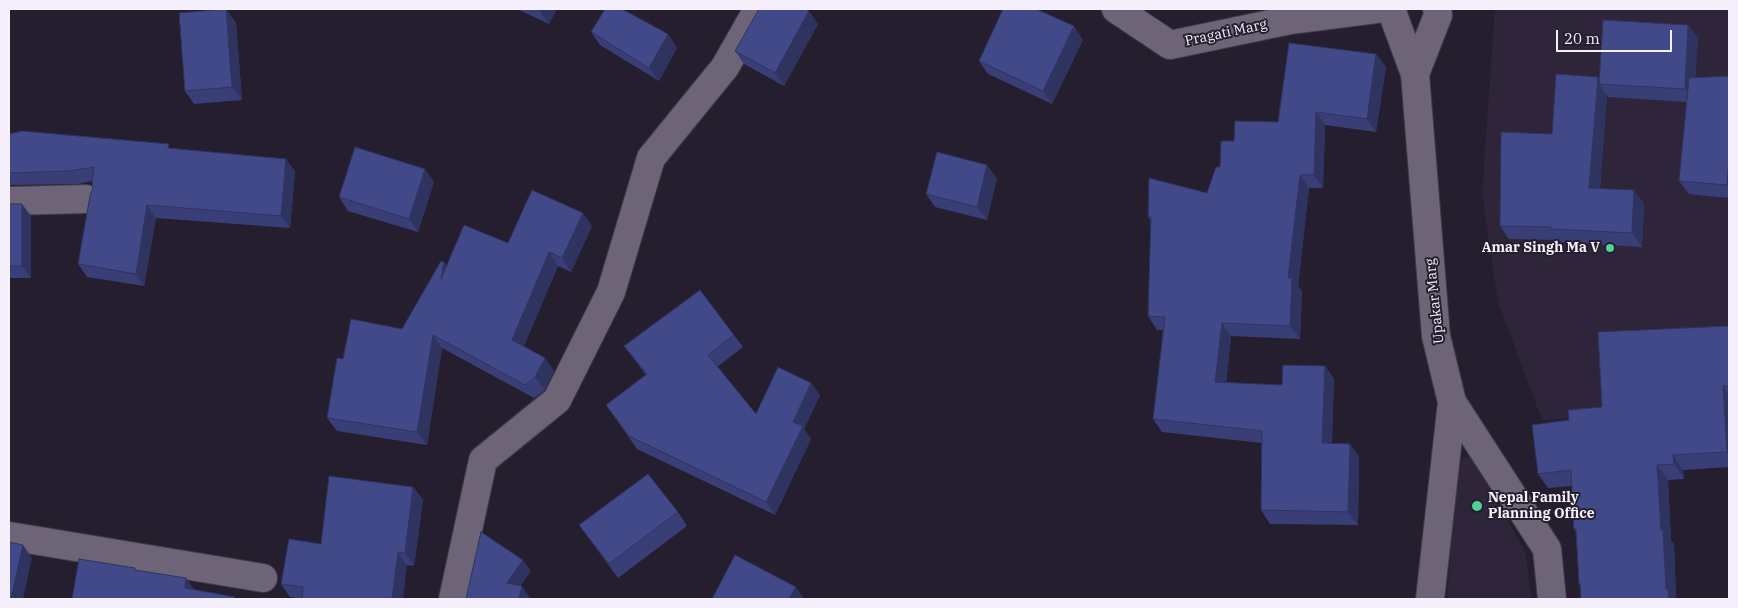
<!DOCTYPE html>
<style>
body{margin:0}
#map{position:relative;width:1738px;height:608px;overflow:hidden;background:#251e2e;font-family:"IBM Plex Serif",serif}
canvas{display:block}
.frame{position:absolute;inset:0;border:10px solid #f5f0fb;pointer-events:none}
.scale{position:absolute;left:1556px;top:30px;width:116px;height:22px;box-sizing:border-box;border:2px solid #f5f0fb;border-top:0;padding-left:6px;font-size:15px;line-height:18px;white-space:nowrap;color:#f5f0fb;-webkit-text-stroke:4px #251e2e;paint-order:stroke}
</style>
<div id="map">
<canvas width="1738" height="608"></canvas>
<div class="frame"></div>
<div class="scale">20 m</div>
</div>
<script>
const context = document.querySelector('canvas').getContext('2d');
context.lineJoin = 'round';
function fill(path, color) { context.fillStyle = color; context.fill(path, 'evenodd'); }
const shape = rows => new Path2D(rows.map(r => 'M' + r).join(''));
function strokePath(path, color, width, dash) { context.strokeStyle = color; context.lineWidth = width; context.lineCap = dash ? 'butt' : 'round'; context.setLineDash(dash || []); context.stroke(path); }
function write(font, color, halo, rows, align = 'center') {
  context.font = font + ' "IBM Plex Serif",serif'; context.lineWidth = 4; context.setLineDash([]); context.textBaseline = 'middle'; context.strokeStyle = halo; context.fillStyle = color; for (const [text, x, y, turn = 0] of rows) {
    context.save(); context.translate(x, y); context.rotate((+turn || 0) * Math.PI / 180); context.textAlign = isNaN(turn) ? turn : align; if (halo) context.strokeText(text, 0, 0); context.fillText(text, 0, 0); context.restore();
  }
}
fill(shape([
 [1495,9,1729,9,1729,409,1542,420,1498,302,1482,194],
 [1472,456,1526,553,1531,599,1447,599,1457,460]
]), '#2f253a');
const minor = shape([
 [1116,9,1170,45,1290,20,1376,9],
 [1391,9,1415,74],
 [1437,9,1438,15,1415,74,1436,336,1452,402,1547,549,1552,599],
 [9,201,86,199],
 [9,536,263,578],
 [453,599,483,460,557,400,611,292,651,158,725,67,758,9],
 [1430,599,1452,402]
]);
strokePath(minor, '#423b48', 30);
strokePath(minor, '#6d6477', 28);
fill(shape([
 [226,9,236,23,242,100,194,104,185,91],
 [517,9,557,9,549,24],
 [818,24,784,86,744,64,735,51],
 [1688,25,1698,38,1695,78,1729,76,1729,198,1689,194,1679,181,1687,102,1608,97,1607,95,1600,188,1644,203,1642,247,1560,242,1558,240,1509,239,1500,226,1552,134,1599,79],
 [591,32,668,34,677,48,659,81,600,45],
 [1083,40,1052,104,988,74,979,61],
 [1376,54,1386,67,1376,132,1325,125,1323,188,1309,188,1298,286,1302,291,1300,339,1231,336,1226,383,1282,385,1325,366,1334,379,1332,443,1350,444,1359,457,1358,525,1270,524,1261,510,1262,443,1162,432,1153,419,1163,330,1157,330,1148,316,1151,221,1148,217,1207,193,1220,167,1234,141,1278,122],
 [9,134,172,149,295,171,290,228,156,218,144,286,87,277,78,264,93,187,92,181,78,184,9,185],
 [997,178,987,220,935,207,926,194],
 [434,182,418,232,348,211,339,197],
 [9,204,31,216,31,278,9,278],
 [592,226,571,272,558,266,524,346,545,358,554,371,545,390,534,398,442,348,427,445,337,431,327,418,343,359,402,329,447,266,508,243],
 [1729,326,1729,467,1683,470,1684,479,1668,480,1671,540,1674,544,1676,599,1581,599,1580,586,1579,584,1576,533,1574,529,1572,486,1548,488,1538,474,1569,420,1602,407],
 [734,335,743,347,717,367,756,414,811,383,820,395,804,429,811,439,775,515,637,449,606,405,646,375,624,346],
 [413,487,423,500,414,566,407,565,302,599,290,597,281,584],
 [678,512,687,526,618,578,579,525]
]), '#393f76');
fill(shape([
 [226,9,236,23,242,100,232,87],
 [541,9,557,9,549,24,540,11],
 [809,11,818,24,784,86,775,73],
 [1688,25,1698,38,1694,102,1685,89],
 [1074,26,1083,40,1052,104,1043,91],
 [668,34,677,48,659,81,649,68],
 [1376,54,1386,67,1376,132,1367,119],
 [1598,77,1603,84,1599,84,1607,95,1599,201,1589,188],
 [1316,112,1325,125,1323,188,1314,175],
 [1729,158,1729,189,1727,185],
 [286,159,295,171,290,228,281,216],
 [987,165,997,178,987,220,977,207],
 [425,169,434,182,418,232,409,219],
 [1300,175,1309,188,1298,286,1302,291,1300,339,1290,326,1288,278],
 [1634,190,1644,203,1642,247,1632,233],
 [22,204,31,216,31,278,22,266],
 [147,205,156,218,144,286,136,274],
 [583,213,592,226,571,272,562,258],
 [549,252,558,266,521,353,512,340],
 [444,262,453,275,441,279],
 [1222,323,1231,336,1225,396,1215,382],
 [433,335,442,348,427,445,417,432],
 [545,358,554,371,545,390,535,377],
 [1325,366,1334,379,1331,456,1322,443],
 [811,383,820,395,804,429,811,439,775,515,766,502,793,422],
 [1723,386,1729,396,1729,455,1727,452],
 [1350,444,1359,457,1358,525,1348,512],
 [1673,455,1683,470,1684,479,1674,464],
 [1657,465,1668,480,1671,540,1674,544,1676,599,1669,599,1666,589,1661,530],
 [413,487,423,500,414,566,405,553],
 [23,545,32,558,23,599,11,599],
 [398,552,407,565,403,599,392,599],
 [523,560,531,571,515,594,507,583],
 [186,578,196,592,185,588],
 [522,586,530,598,530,599,519,599],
 [796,587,804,599,789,599]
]), '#2e3360');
const building = shape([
 [226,9,232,87,185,91,179,13,226,9],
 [605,9,622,9,668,34,649,68,591,32,605,9],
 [759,9,805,9,809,11,775,73,735,51,759,9],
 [1003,9,1036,9,1074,26,1043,91,979,61,1003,9],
 [1603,20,1688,25,1685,89,1599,84,1603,20],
 [1289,43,1376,54,1367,119,1316,112,1314,175,1300,175,1288,278,1292,278,1290,326,1222,323,1215,382,1282,385,1283,365,1325,366,1322,443,1350,444,1348,512,1261,510,1262,431,1153,419,1165,317,1148,316,1151,217,1148,217,1149,178,1207,193,1216,167,1220,167,1221,141,1234,141,1235,121,1278,122,1289,43],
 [1556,74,1598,77,1589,188,1634,190,1632,233,1551,229,1551,227,1500,226,1501,132,1552,134,1556,74],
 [1729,76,1729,158,1727,185,1679,181,1689,78,1729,76],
 [22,131,169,144,168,148,286,159,281,216,147,205,136,274,78,264,90,196,93,187,92,182,94,167,69,171,9,173,9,134,22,131],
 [355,147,425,169,409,219,339,197,355,147],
 [937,152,987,165,977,207,926,194,937,152],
 [532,190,583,213,562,258,549,252,512,340,545,358,535,377,525,385,433,335,417,432,327,418,337,358,343,359,351,319,402,329,441,261,444,262,441,279,464,225,508,243,532,190],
 [9,204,22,204,22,266,9,266,9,204],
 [700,290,734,335,708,355,756,414,778,367,811,383,793,422,803,426,766,502,629,436,606,405,647,374,624,346,700,290],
 [1729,326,1729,386,1723,386,1727,452,1673,455,1674,464,1657,465,1661,530,1663,529,1666,589,1668,589,1669,599,1581,599,1580,584,1579,584,1576,529,1574,529,1571,470,1538,474,1532,425,1569,420,1568,410,1602,407,1598,332,1729,326],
 [648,474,678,512,609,564,579,525,648,474],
 [329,476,413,487,405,553,398,552,392,599,302,599,303,587,281,584,289,539,321,544,329,476],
 [481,532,523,560,507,583,522,586,519,599,466,599,481,532],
 [9,542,23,545,11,599,9,599,9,542],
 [735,555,796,587,789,599,712,599,735,555],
 [79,559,135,568,135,570,186,578,185,588,235,597,234,599,72,599,79,559]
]);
fill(building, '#424989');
strokePath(building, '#2e3360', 1);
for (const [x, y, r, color] of [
 [1610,248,5,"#50d398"],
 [1477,506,6,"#50d398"]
]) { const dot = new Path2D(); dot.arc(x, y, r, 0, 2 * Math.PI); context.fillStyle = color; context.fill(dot); strokePath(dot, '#251e2e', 2); }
write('14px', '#f5f0fb', '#251e2e', [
 ["Pragati Marg",1226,33,-12],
 ["Upakar Marg",1435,301,-96]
]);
write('bold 14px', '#f5f0fb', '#251e2e', [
 ["Amar Singh Ma V",1600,248],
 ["Nepal Family",1488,498,"left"],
 ["Planning Office",1488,514,"left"]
], 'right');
</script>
